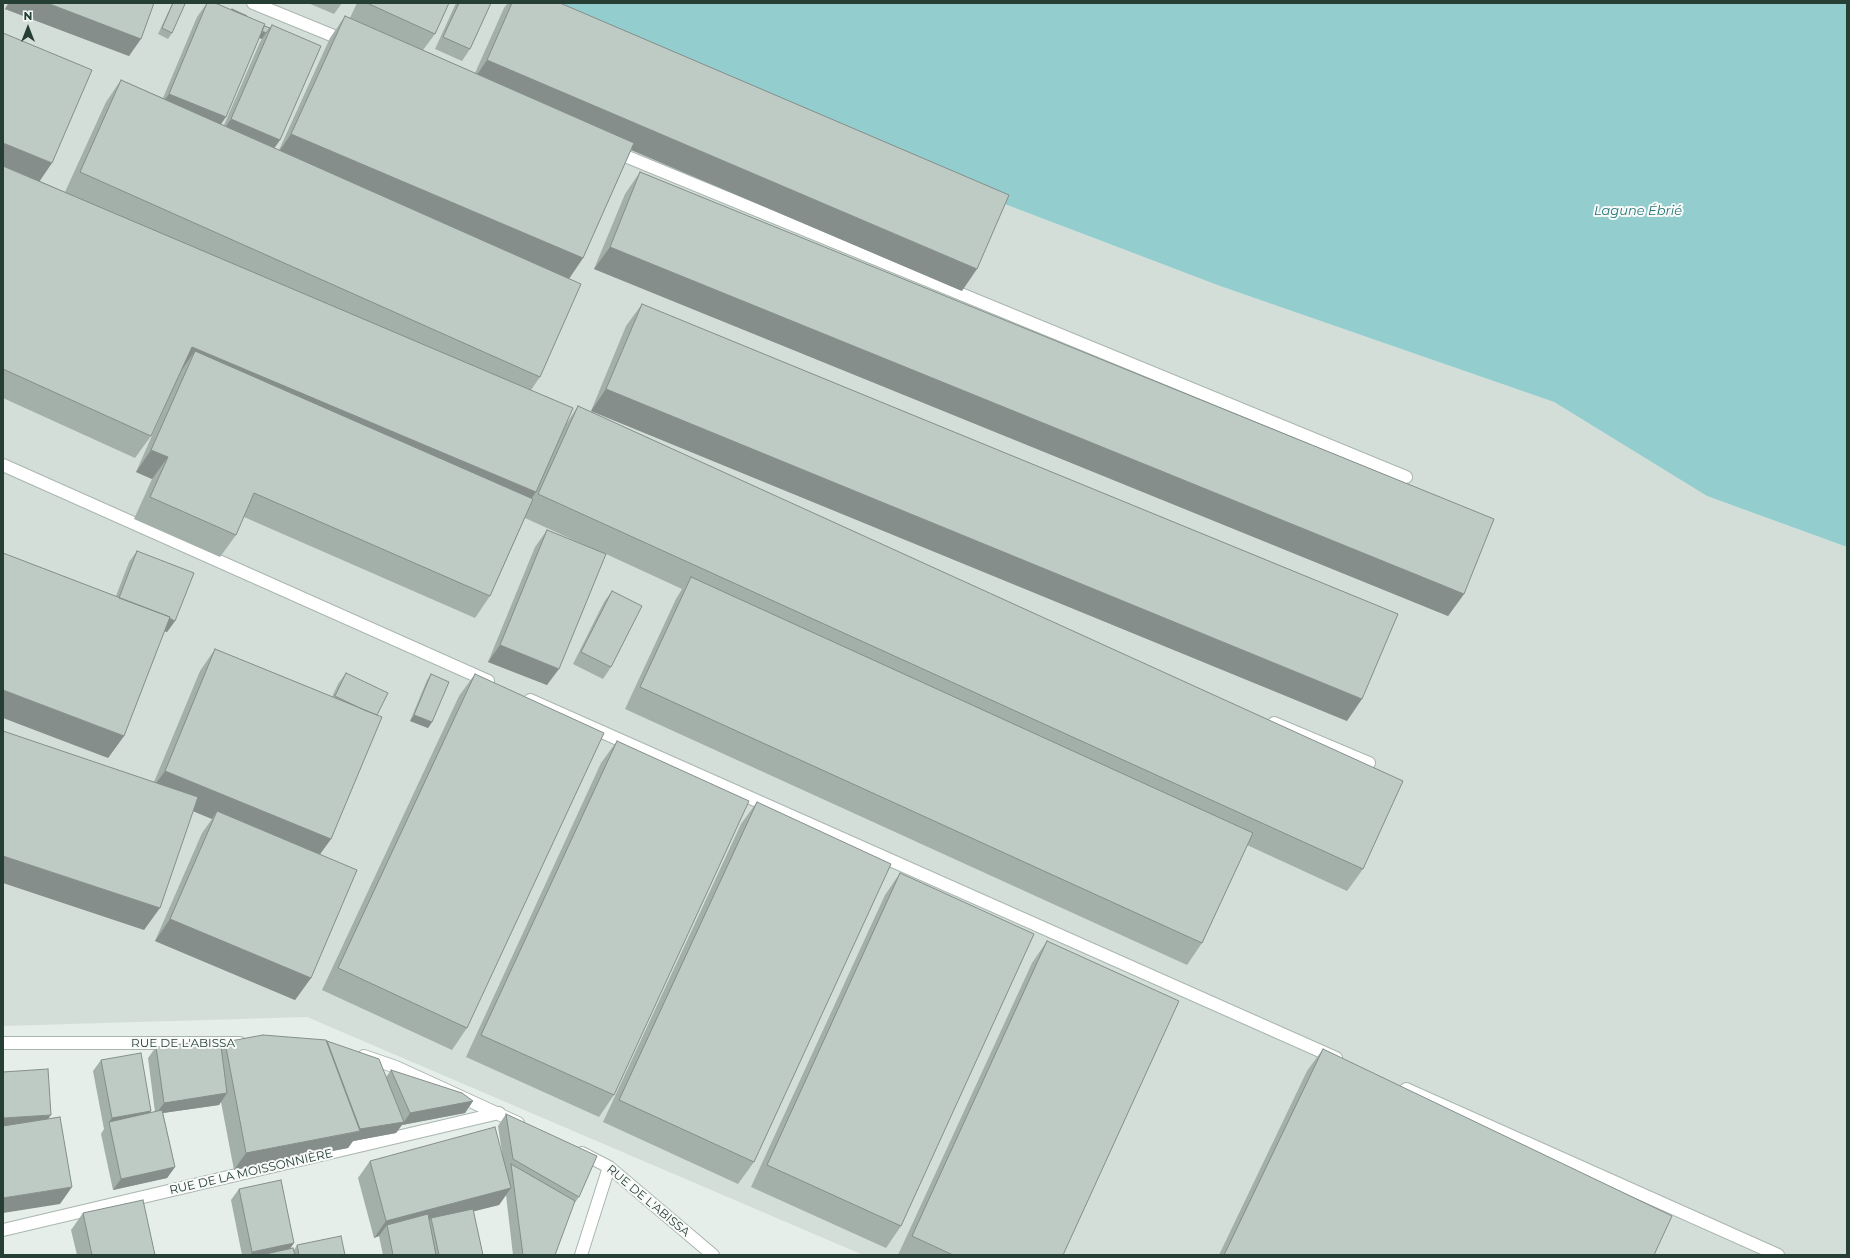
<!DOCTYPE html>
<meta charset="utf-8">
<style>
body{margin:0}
#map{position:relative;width:1850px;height:1258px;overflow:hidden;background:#e6eee9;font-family:Montserrat,sans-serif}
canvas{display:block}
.frame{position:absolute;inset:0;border:4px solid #263f35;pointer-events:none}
.north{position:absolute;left:8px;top:8px;width:40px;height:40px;-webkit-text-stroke:3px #f7faf8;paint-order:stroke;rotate:0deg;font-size:11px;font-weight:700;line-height:16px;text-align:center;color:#263f35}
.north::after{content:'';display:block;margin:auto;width:14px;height:18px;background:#263f35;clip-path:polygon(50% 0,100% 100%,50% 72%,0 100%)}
</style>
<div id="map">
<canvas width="1850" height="1258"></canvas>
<div class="frame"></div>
<div class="north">N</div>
</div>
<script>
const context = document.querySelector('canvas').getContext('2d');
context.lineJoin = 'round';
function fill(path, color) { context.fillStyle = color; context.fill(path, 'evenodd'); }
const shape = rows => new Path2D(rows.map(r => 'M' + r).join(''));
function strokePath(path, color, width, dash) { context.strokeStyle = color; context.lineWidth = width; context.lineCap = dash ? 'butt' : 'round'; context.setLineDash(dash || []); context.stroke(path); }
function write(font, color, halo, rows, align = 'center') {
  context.font = font + ' Montserrat,sans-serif'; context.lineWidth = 4; context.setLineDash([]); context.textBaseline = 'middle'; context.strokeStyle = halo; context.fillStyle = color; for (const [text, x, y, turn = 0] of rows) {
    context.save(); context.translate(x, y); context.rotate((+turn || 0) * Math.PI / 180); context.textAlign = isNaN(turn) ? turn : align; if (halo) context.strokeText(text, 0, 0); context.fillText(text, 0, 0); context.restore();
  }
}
fill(shape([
 [3,3,562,3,697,87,1220,286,1554,402,1707,496,1847,547,1847,1255,863,1255,307,1017,3,1026]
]), '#d4ded8');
fill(shape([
 [562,3,1847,3,1847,547,1707,496,1554,402,1220,286,697,87]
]), '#93cdce');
const service = shape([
 [253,3,346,41],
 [613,151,1406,477],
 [3,465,488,681],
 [530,700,1336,1058],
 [1274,723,1369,763],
 [1406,1089,1778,1255]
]);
const minor = shape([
 [3,1043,240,1043],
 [364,1056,396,1067,518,1123],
 [582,1153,609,1167,713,1255],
 [3,1230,499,1113],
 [581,1255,609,1167]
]);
strokePath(service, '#a9b6af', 14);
strokePath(minor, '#a9b6af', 14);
strokePath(service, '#fff', 12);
strokePath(minor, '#fff', 12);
fill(shape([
 [8,3,154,3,129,56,5,9],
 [173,3,182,3,172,33,168,39,158,34,171,6],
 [207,3,215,3,270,28,272,25,280,140,274,148,279,150,330,38,345,16,394,38,350,18,357,3,449,3,435,34,423,50,475,73,504,8,508,3,560,3,962,291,631,150,583,258,569,279,540,377,531,390,567,423,578,406,1363,869,1347,891,1247,845,1202,943,1187,965,625,709,676,599,682,589,606,554,547,685,488,662,535,547,547,530,593,549,525,518,490,596,475,618,244,517,236,535,220,557,134,519,152,479,136,472,179,374,151,436,135,458,3,398,3,33,40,181,65,192,106,102,121,80,163,98,197,17],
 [259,38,262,39,260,42,224,125,221,124],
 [308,3,342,3,334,14],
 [456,3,491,3,470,49,462,61,435,49],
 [640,172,1464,594,1448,616,594,269,625,194],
 [642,304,1347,721,591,411,626,326],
 [137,551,175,621,167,632,164,631,124,736,108,758,116,596,129,562],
 [612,591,611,667,603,679,573,664,604,602],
 [215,649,332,697,338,684,346,673,377,715,331,839,320,854,311,978,295,1000,155,941,202,833,212,819,193,811,144,930,154,782,200,671],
 [431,674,432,722,428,728,410,721,427,680],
 [475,674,467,1028,452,1050,322,990,459,696],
 [617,741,614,1095,599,1117,466,1057,601,763],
 [757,802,754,1162,738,1184,603,1122,741,824],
 [900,873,901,1226,886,1248,751,1187,885,895],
 [1047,941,1063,1255,898,1255,1032,963],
 [327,1041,386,1077,391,1070,473,1101,465,1113,402,1125,396,1133,353,1141,348,1148,234,1170,221,1102,219,1105,163,1113,175,1167,167,1178,113,1190,101,1134,104,1129,93,1071,101,1060,151,1111,150,1113,155,1112,148,1058,156,1047,221,1048,225,1042,326,1042],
 [1323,1049,1654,1255,1219,1255,1307,1071],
 [506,1114,579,1197,573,1205,555,1255,513,1255,506,1195,499,1205,473,1211,483,1255,383,1255,379,1236,374,1238,358,1178,370,1161,503,1159,498,1126],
 [239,1189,290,1249,294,1250,297,1245,345,1255,242,1255,231,1200],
 [83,1213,155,1255,77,1255,71,1230]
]), '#a3afa9');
fill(shape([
 [9,3,47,3,141,39,129,56,5,9],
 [256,29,266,33,262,39,252,35],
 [487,60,977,269,962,291,472,82],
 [169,94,226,117,214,134,157,110],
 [231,119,280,140,268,157,219,136],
 [291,134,583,258,568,280,276,156],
 [3,143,52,163,37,185,3,171],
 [610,247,1464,594,1448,616,594,269],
 [192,347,536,492,521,514,195,351,181,371,176,369],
 [606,389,1362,699,1347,721,591,411],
 [151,450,168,457,152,479,136,472],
 [118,599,175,621,167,632,110,610],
 [500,645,559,669,547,685,488,662],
 [3,690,124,736,108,758,3,718],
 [414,715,432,722,428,728,410,721],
 [165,771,331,839,315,861,217,811,212,819,149,793],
 [3,856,160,908,144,930,3,883],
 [170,919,311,978,295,1000,155,941],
 [227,1093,219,1105,156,1114,164,1103],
 [473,1101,465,1113,402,1125,410,1113],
 [151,1111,143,1122,109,1122,104,1129,112,1118],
 [51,1115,43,1126,3,1129,3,1118],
 [404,1122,396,1133,353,1141,348,1148,234,1170,246,1153,358,1132,360,1129],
 [175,1167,167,1178,113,1190,121,1179],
 [72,1187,60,1204,3,1213,3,1198],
 [511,1188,499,1205,432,1222,431,1218,427,1224,387,1225,379,1236,374,1238,386,1221],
 [294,1243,286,1255,250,1255,252,1252]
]), '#858e8a');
const building = shape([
 [47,3,154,3,141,39,47,3],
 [173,3,182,3,185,4,172,33,162,28,173,3],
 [207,3,215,3,265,24,226,117,169,94,207,3],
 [367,3,449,3,435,34,367,3],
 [459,3,491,3,470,49,443,37,459,3],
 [512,3,560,3,1009,195,977,269,487,60,512,3],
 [232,9,247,16,232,10,232,9],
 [345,16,634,143,583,258,291,134,345,16],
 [272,25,321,46,280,140,231,119,272,25],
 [264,26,270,28,266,33,262,31,264,26],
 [3,33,92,70,52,163,3,143,3,33],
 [121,80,581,284,540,377,80,172,121,80],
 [3,166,573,408,536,492,192,347,151,436,3,369,3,166],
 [640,172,1494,519,1464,594,610,247,640,172],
 [642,304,1398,614,1362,699,606,389,642,304],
 [195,351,533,499,490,596,254,493,236,535,150,497,168,457,151,450,195,351],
 [578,406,1403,781,1363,869,538,494,578,406],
 [547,530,606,554,559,669,500,645,547,530],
 [137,551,194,573,175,621,169,618,170,617,119,598,137,551],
 [3,553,170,617,124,736,3,690,3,553],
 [691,577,1253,833,1202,943,640,687,691,577],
 [612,591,642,606,611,667,581,652,612,591],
 [215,649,382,717,331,839,165,771,215,649],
 [346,673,388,693,377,715,364,710,335,696,346,673],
 [431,674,449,682,432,722,414,715,431,674],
 [475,674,604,733,467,1028,338,968,475,674],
 [3,731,198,797,160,908,3,856,3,731],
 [617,741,749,801,614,1095,481,1035,617,741],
 [757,802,891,864,754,1162,619,1100,757,802],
 [217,811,357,870,311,978,170,919,217,811],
 [900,873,1034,934,901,1226,767,1165,900,873],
 [1047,941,1179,1001,1063,1255,953,1255,912,1236,1047,941],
 [263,1035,326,1040,360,1131,246,1153,225,1042,263,1035],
 [327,1041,379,1059,404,1122,360,1129,327,1041],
 [198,1042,221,1046,227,1093,164,1103,156,1047,198,1042],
 [1323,1049,1672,1216,1654,1255,1224,1255,1323,1049],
 [141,1053,151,1111,112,1118,101,1060,141,1053],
 [48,1069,51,1115,3,1118,3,1072,48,1069],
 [391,1070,462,1093,473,1101,410,1113,391,1070],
 [162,1110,175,1167,121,1179,109,1122,162,1110],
 [506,1114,597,1156,579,1197,513,1159,506,1114],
 [60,1117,72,1187,3,1198,3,1126,60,1117],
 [495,1127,511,1188,386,1221,370,1161,495,1127],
 [511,1164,575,1201,555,1255,523,1255,511,1164],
 [281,1180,294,1243,252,1252,239,1189,281,1180],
 [143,1200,155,1255,92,1255,83,1213,143,1200],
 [473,1209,483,1255,439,1255,431,1218,473,1209],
 [428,1214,436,1255,393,1255,387,1225,428,1214],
 [341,1236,345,1255,299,1255,297,1245,341,1236],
 [293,1248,295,1255,261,1255,293,1248]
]);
fill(building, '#becbc5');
strokePath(building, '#858e8a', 1);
write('12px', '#263f35', '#f7faf8', [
 ["RUE DE L'ABISSA",183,1043],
 ["RUE DE LA MOISSONNIÈRE",251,1172,-13],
 ["RUE DE L'ABISSA",648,1201,40]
]);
write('italic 13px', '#247477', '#f7faf8', [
 ["Lagune Ébrié",1638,211]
]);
</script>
